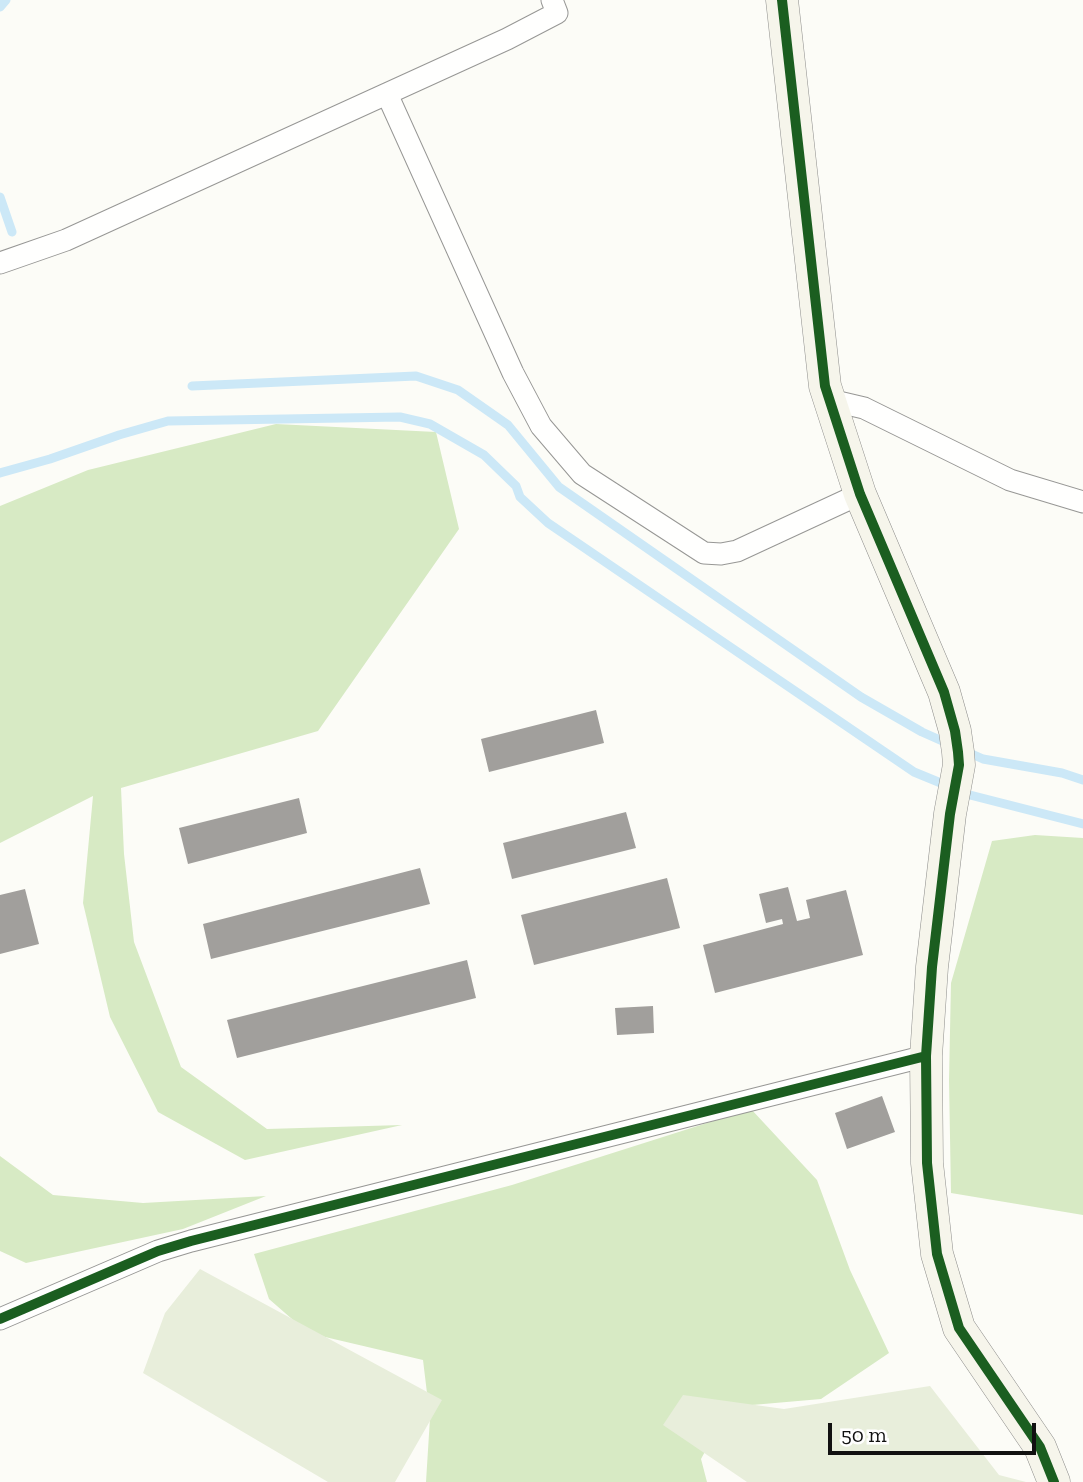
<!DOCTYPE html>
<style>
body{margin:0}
#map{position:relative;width:1083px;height:1482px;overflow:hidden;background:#fcfcf7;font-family:"Zilla Slab",serif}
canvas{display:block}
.scale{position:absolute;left:828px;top:1423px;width:208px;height:32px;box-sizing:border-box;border:4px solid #111;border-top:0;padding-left:9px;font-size:21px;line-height:24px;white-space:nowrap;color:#111;-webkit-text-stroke:5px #fff;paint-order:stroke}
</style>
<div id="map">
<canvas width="1083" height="1482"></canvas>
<div class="scale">50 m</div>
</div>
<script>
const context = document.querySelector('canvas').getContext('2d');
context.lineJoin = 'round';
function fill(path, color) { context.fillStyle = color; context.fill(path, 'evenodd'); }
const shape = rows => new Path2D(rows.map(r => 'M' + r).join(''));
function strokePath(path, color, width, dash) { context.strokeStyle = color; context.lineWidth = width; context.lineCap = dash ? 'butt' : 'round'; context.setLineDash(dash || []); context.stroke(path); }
fill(shape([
 [276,424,436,432,459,529,318,731,121,788,124,854,134,942,181,1067,267,1129,402,1125,245,1160,158,1112,110,1017,83,903,93,796,0,843,0,506,88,470],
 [1035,835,1083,838,1083,1215,951,1193,949,1080,951,983,992,841],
 [751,1109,817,1180,850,1270,889,1353,821,1399,729,1407,701,1459,707,1482,426,1482,430,1418,423,1360,308,1333,269,1299,254,1254,512,1185],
 [0,1156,53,1195,143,1203,266,1196,183,1229,26,1263,0,1251]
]), '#d7eac4');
fill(shape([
 [200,1269,442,1400,395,1482,328,1482,143,1373,165,1313],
 [930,1386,999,1475,1026,1482,747,1482,663,1425,683,1395,784,1409]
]), '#e8eedb');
strokePath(shape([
 [0,7,6,0],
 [0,197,12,232],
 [192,386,416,376,458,390,508,425,559,487,861,697,922,732,949,744],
 [0,473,50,459,119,435,168,421,400,417,430,424,484,455,516,486,520,497,548,523,914,772,970,795,1083,824],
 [965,751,983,759,1062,773,1083,780]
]), '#cce8f7', 9);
fill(shape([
 [596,710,604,743,489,772,481,739],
 [299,798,307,833,188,864,179,828],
 [626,812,636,848,512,879,503,843],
 [420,868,430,904,211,959,203,924],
 [667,878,680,928,534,965,521,915],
 [788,887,797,921,810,918,806,900,846,890,863,955,715,993,703,945,783,924,782,919,766,923,759,894],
 [25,889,39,944,0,954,0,895],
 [467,960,476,998,237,1058,227,1020],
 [653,1006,654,1033,617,1035,615,1008],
 [882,1096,895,1132,847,1149,835,1113]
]), '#a19f9c');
const street = shape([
 [387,94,513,373,541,426,582,474,704,553,721,554,737,551,860,494],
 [0,263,66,240,507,39,557,13,552,0],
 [830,400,864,408,1010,480,1083,502],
 [0,1319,158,1251,191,1241,926,1056]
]);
const secondary = shape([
 [782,0,825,386,860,494,944,692,955,731,958,752,959,765,950,814,932,967,926,1056,927,1163,937,1254,959,1328,1040,1447,1054,1482]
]);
strokePath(street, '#979795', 23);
strokePath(secondary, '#8d8d8b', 33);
strokePath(street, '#fffffe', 21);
strokePath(secondary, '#f6f5eb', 32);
strokePath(shape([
 [782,0,825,386,860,494,944,692,955,731,958,752,959,765,950,814,932,967,926,1056,927,1163,937,1254,959,1328,1040,1447,1054,1482],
 [0,1319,158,1251,191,1241,926,1056]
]), '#1b5e20', 10);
</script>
